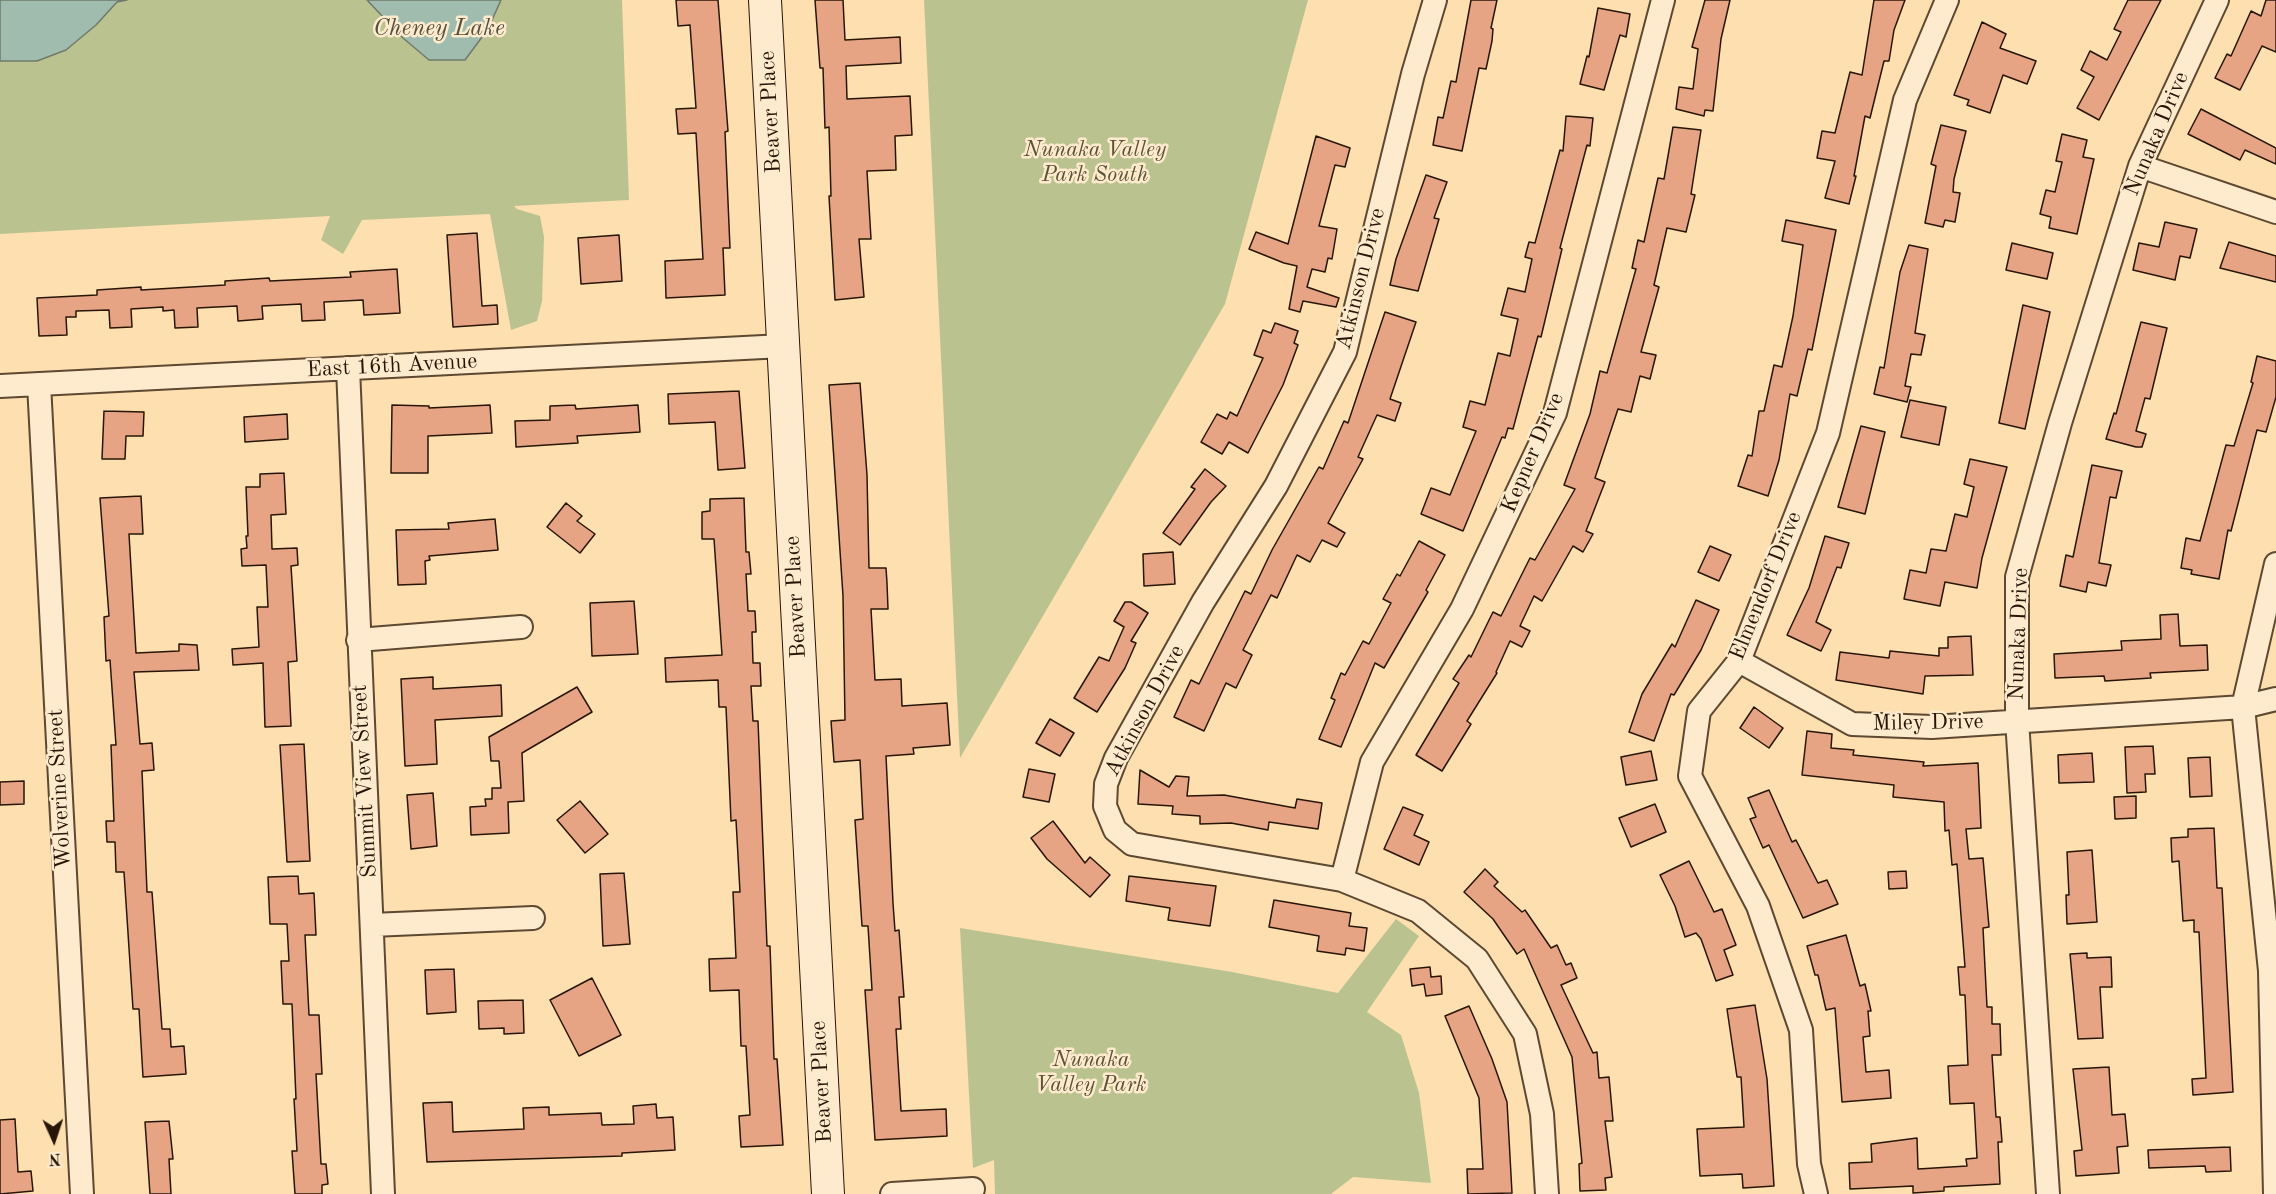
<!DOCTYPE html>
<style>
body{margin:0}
#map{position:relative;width:2276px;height:1194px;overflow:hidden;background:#fedfb0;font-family:"Old Standard TT",serif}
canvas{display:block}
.north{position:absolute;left:24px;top:1110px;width:60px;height:60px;-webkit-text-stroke:4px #feeacc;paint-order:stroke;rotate:177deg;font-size:16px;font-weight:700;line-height:24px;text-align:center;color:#271607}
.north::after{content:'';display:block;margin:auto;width:21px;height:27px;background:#271607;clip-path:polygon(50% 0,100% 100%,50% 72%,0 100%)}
</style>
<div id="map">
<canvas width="2276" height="1194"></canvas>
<div class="north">N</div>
</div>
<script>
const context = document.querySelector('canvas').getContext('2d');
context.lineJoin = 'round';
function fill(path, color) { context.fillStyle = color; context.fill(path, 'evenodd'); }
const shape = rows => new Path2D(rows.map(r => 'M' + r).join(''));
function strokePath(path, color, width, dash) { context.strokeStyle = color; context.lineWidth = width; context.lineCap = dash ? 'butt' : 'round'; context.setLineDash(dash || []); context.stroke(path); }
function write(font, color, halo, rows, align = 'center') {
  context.font = font + ' "Old Standard TT",serif'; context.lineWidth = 5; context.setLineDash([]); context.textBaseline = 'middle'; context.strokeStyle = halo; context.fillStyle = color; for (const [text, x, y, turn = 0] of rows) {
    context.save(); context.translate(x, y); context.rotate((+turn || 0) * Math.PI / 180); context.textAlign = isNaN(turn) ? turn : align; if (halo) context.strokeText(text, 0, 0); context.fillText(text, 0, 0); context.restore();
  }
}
fill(shape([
 [127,0,367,0,403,38,475,48,501,0,622,0,629,200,514,206,517,209,540,216,544,237,542,301,537,321,511,330,490,214,362,220,343,254,321,240,330,216,0,234,0,61,37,61,96,25,117,2],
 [924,0,1308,0,1225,304,960,758],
 [1396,919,1419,936,1367,1012,1401,1035,1419,1093,1431,1183,1353,1177,1331,1194,995,1194,994,1160,973,1168,960,928,1232,972,1338,993]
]), '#bac390');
const water = shape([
 [0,0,127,0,117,2,96,25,66,50,37,61,0,61,0,0],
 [367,0,501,0,488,29,465,60,429,60,403,38,367,0]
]);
fill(water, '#a0bcae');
strokePath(water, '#707a6b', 1.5);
const building = shape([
 [676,0,718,0,728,131,725,132,730,248,723,248,725,295,666,298,665,261,703,259,696,133,678,134,676,109,696,108,690,25,678,26,676,0],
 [815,0,843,0,845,40,900,37,901,63,846,66,847,99,910,96,912,135,895,136,896,170,867,171,871,239,859,239,864,297,835,300,829,196,831,196,829,127,825,128,823,68,820,68,815,0],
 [1471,0,1497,0,1491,28,1493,29,1492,41,1486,69,1479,68,1462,151,1433,145,1438,117,1443,118,1451,81,1456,82,1471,0],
 [1705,0,1730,0,1721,39,1713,111,1705,110,1704,116,1676,109,1679,87,1693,89,1698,49,1692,47,1705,0],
 [1874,0,1905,0,1894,30,1889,61,1884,61,1870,118,1865,116,1854,176,1856,176,1849,204,1825,198,1835,161,1817,158,1822,131,1835,133,1850,72,1862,75,1874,0],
 [2128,0,2161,0,2099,120,2077,108,2094,77,2081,70,2090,51,2107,60,2121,32,2114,29,2128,0],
 [2266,0,2276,0,2276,52,2262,46,2240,90,2215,78,2227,54,2231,56,2251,11,2261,16,2266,0],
 [1598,8,1630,14,1626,37,1620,35,1604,90,1580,84,1587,56,1589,57,1598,8],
 [1982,22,2006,34,2000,48,2036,61,2027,84,2003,75,1990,113,1967,105,1969,100,1954,95,1982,22],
 [2201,109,2276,148,2276,164,2245,150,2240,160,2188,134,2201,109],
 [1566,116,1593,118,1590,146,1587,145,1560,248,1562,249,1541,337,1538,336,1513,429,1508,428,1505,438,1502,437,1463,531,1421,514,1431,488,1450,495,1476,431,1463,427,1470,401,1485,405,1498,353,1510,356,1518,319,1501,315,1508,288,1525,292,1532,259,1525,257,1529,242,1535,243,1560,150,1563,151,1566,116],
 [1941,125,1966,131,1954,179,1953,192,1960,193,1955,222,1945,220,1943,227,1925,223,1936,166,1931,164,1941,125],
 [1673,127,1701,130,1691,194,1695,195,1686,232,1667,228,1654,285,1659,287,1641,352,1656,355,1650,379,1640,376,1631,412,1618,409,1595,478,1605,482,1586,531,1593,534,1583,552,1573,546,1542,601,1534,596,1520,626,1530,631,1522,647,1510,641,1496,672,1497,673,1467,721,1471,724,1442,771,1416,755,1459,683,1453,679,1469,655,1471,657,1493,612,1501,616,1530,558,1535,560,1575,489,1564,485,1590,414,1600,371,1607,373,1636,269,1632,268,1638,240,1644,242,1658,178,1664,179,1673,127],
 [2062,134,2087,140,2083,157,2094,159,2077,234,2049,228,2051,217,2040,214,2046,190,2055,192,2062,162,2056,161,2062,134],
 [1316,136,1350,148,1345,167,1335,165,1319,226,1337,229,1332,259,1328,258,1325,272,1312,269,1307,287,1339,298,1336,307,1303,301,1300,312,1289,309,1297,266,1284,263,1249,249,1256,232,1288,244,1316,136],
 [1426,175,1447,182,1434,218,1439,219,1418,291,1390,285,1396,259,1426,175],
 [1786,220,1836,230,1812,350,1808,349,1797,396,1790,394,1779,460,1768,496,1738,486,1748,455,1752,456,1759,411,1764,411,1774,365,1782,367,1793,316,1803,245,1782,241,1786,220],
 [2165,222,2197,229,2190,258,2180,256,2175,280,2133,270,2139,243,2159,247,2165,222],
 [477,233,482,306,497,305,498,324,453,327,447,235,477,233],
 [619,235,622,281,581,284,578,238,619,235],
 [2229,242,2276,256,2276,282,2220,268,2229,242],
 [2012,243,2053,253,2047,279,2006,270,2012,243],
 [1909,245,1928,249,1915,333,1925,335,1921,355,1911,354,1905,386,1911,387,1907,402,1874,394,1880,367,1884,368,1900,272,1909,245],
 [397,269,400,313,364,315,363,300,324,302,325,320,302,321,301,304,262,306,263,319,238,321,237,306,197,308,198,327,175,328,174,310,163,311,163,307,131,309,132,327,110,328,109,310,76,311,76,317,66,317,67,335,39,336,37,298,97,295,97,290,141,287,141,290,225,285,225,281,269,278,270,281,351,277,350,272,397,269],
 [2023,305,2050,312,2025,429,1999,423,2023,305],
 [1385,312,1416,322,1390,399,1401,403,1395,421,1377,415,1358,457,1363,459,1328,523,1345,533,1337,547,1322,540,1310,562,1297,555,1277,598,1271,595,1243,650,1252,655,1236,688,1226,683,1204,731,1174,717,1191,680,1199,684,1245,591,1251,594,1272,550,1319,467,1323,469,1344,421,1348,423,1385,312],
 [2141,322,2167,328,2150,399,2145,398,2136,431,2146,434,2142,447,2136,447,2106,439,2114,413,2116,414,2141,322],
 [1275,323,1298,331,1294,343,1298,345,1283,385,1248,453,1229,442,1222,454,1201,442,1217,414,1227,419,1230,412,1237,416,1263,358,1254,355,1263,330,1271,333,1275,323],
 [2257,356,2276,361,2276,397,2266,432,2257,430,2231,531,2228,530,2219,579,2191,574,2192,570,2181,568,2186,538,2200,541,2226,445,2234,446,2253,383,2251,382,2257,356],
 [860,383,867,475,869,568,886,568,887,583,888,609,871,609,875,680,901,679,902,706,947,703,950,745,913,748,914,754,886,756,893,903,895,931,899,930,904,997,899,997,901,1029,896,1029,901,1111,946,1109,947,1136,875,1140,865,990,872,990,868,926,862,926,855,820,863,819,860,760,834,762,831,721,845,720,843,596,829,385,860,383],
 [739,391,745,468,718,470,715,422,669,424,668,394,739,391],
 [1910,400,1946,407,1939,445,1901,437,1910,400],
 [392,405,429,406,429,408,490,405,492,433,428,436,428,473,391,473,392,405],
 [575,405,576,409,638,405,640,432,577,436,578,443,516,447,515,421,550,420,550,406,575,405],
 [104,411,144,412,143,436,126,436,125,459,102,459,104,411],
 [287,414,288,439,245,442,244,417,287,414],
 [1861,426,1885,432,1865,514,1838,507,1861,426],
 [1970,459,2007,467,1982,558,1977,588,1945,582,1940,606,1904,599,1910,570,1926,573,1931,549,1946,551,1955,514,1967,517,1974,487,1964,484,1970,459],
 [2092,465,2122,471,2116,498,2110,497,2099,563,2111,565,2106,586,2088,582,2086,592,2060,586,2066,555,2073,557,2092,465],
 [1205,469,1226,486,1211,502,1180,545,1163,533,1195,489,1191,487,1205,469],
 [284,473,286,514,271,515,272,549,297,548,298,565,291,566,297,661,288,662,291,726,265,727,263,663,233,665,232,649,259,647,257,607,268,607,266,565,242,566,241,549,247,548,246,536,248,536,246,487,260,487,260,474,284,473],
 [141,496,143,534,129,534,136,653,179,651,179,644,197,645,199,670,134,672,140,744,152,743,154,770,142,771,147,892,152,892,162,1029,170,1029,171,1047,184,1046,186,1074,143,1077,139,1009,133,1009,124,872,116,872,115,842,107,842,106,821,114,821,111,745,116,745,110,660,106,661,104,617,109,616,100,498,141,496],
 [744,498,746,552,749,552,751,574,746,574,748,611,755,611,756,632,752,632,753,663,760,663,761,686,751,686,753,721,758,721,767,946,770,946,774,1059,777,1059,783,1145,741,1147,739,1116,750,1115,746,1046,741,1046,739,990,710,991,709,959,736,958,733,892,740,892,736,820,731,821,726,707,719,707,718,680,666,682,665,658,722,655,714,539,702,539,702,512,710,511,710,499,744,498],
 [566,503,582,516,577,521,595,534,580,553,547,527,566,503],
 [495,519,498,550,429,556,430,560,425,561,426,584,398,585,396,530,449,529,448,523,495,519],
 [1825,536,1849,543,1841,568,1837,567,1816,622,1831,630,1821,651,1787,635,1809,588,1825,536],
 [1419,541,1445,555,1426,590,1428,592,1384,668,1375,663,1341,747,1319,739,1335,700,1331,698,1341,673,1345,675,1363,641,1369,644,1391,603,1383,599,1397,574,1400,576,1419,541],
 [1710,546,1731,555,1719,581,1698,572,1710,546],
 [1173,552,1175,584,1144,586,1143,554,1173,552],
 [1696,600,1719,610,1701,650,1674,695,1671,694,1654,741,1629,732,1642,694,1672,644,1675,647,1696,600],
 [634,601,638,654,592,656,590,603,634,601],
 [1125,602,1131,602,1148,613,1131,641,1136,643,1125,668,1097,712,1074,698,1099,657,1109,661,1124,627,1114,621,1125,602],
 [2178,614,2180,646,2207,645,2208,670,2150,673,2151,678,2105,681,2104,676,2055,678,2054,654,2122,650,2121,641,2161,639,2160,615,2178,614],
 [1971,636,1973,675,1925,676,1923,694,1836,680,1840,652,1889,658,1890,651,1939,656,1939,648,1948,648,1948,637,1971,636],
 [433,677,433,689,501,685,502,716,435,720,437,764,405,766,401,679,433,677],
 [577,687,592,712,522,753,524,801,508,802,509,833,471,835,470,807,486,806,485,799,492,799,492,788,501,788,499,761,491,761,489,737,577,687],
 [1754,707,1783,728,1769,748,1740,728,1754,707],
 [1050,719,1074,733,1060,756,1036,743,1050,719],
 [1807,731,1832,734,1831,748,1854,750,1853,755,1924,762,1923,766,1978,763,1981,828,1966,829,1969,859,1983,858,1989,927,1983,928,1987,1007,1992,1007,1992,1024,2000,1024,2001,1055,1992,1055,1996,1117,2000,1117,2002,1142,1998,1142,2000,1184,1944,1187,1944,1191,1913,1193,1913,1186,1850,1189,1849,1163,1872,1162,1871,1144,1917,1138,1918,1169,1967,1166,1966,1159,1977,1158,1974,1103,1950,1104,1948,1066,1968,1065,1965,995,1960,995,1958,967,1965,967,1957,864,1952,865,1949,830,1945,831,1944,802,1893,797,1894,785,1802,775,1807,731],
 [304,744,310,861,287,862,280,745,304,744],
 [2153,746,2155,774,2145,774,2146,792,2127,793,2125,747,2153,746],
 [1651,751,1657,780,1626,785,1621,757,1651,751],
 [2092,753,2094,782,2059,783,2058,755,2092,753],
 [2210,757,2212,796,2190,797,2188,758,2210,757],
 [1029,769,1055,774,1049,802,1023,797,1029,769],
 [1140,770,1169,787,1176,776,1189,777,1187,796,1224,795,1295,808,1297,799,1322,803,1318,829,1269,822,1268,830,1231,823,1200,824,1200,816,1172,814,1173,806,1138,804,1140,770],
 [24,781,24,804,0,805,0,782,24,781],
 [1769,790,1792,842,1796,840,1818,883,1827,880,1838,904,1803,918,1769,845,1763,848,1750,819,1756,817,1748,798,1769,790],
 [433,793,437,846,411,849,407,795,433,793],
 [2136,796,2136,818,2115,819,2114,797,2136,796],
 [580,801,608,834,585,853,557,820,580,801],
 [1655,804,1666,832,1631,847,1619,818,1655,804],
 [1403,807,1423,815,1414,835,1429,842,1419,865,1384,849,1403,807],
 [1053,821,1085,863,1090,857,1110,875,1090,897,1047,859,1031,838,1053,821],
 [2214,828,2217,888,2222,888,2233,1092,2193,1095,2192,1079,2206,1078,2199,932,2194,932,2194,920,2183,921,2179,861,2172,862,2171,838,2188,837,2188,829,2214,828],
 [2092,850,2097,922,2067,924,2066,895,2069,895,2067,852,2092,850],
 [1689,861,1714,912,1722,909,1736,945,1724,950,1733,975,1716,981,1701,939,1696,933,1685,937,1675,906,1660,875,1689,861],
 [1485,869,1498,882,1494,886,1522,912,1525,910,1551,948,1557,945,1566,965,1571,963,1577,978,1561,985,1593,1053,1597,1052,1599,1078,1609,1077,1613,1121,1605,1121,1612,1177,1605,1178,1606,1190,1580,1191,1579,1164,1582,1163,1572,1057,1524,949,1517,954,1493,919,1464,892,1485,869],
 [1906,871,1907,888,1889,889,1888,872,1906,871],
 [624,873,630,944,603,946,600,874,624,873],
 [298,876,299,894,314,893,316,935,305,935,309,1015,319,1015,322,1074,316,1074,321,1164,326,1164,328,1184,322,1185,322,1194,295,1194,292,1151,297,1151,294,1099,296,1099,292,1004,283,1004,281,961,289,961,287,924,270,924,268,877,298,876],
 [1129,876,1216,886,1210,926,1168,920,1170,908,1126,901,1129,876],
 [1274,900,1351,913,1349,926,1367,928,1364,951,1346,948,1345,955,1317,951,1319,936,1269,927,1274,900],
 [1846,935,1860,986,1865,984,1871,1011,1868,1011,1870,1036,1863,1037,1866,1072,1889,1070,1891,1098,1842,1102,1835,1008,1826,1010,1818,975,1815,975,1807,946,1846,935],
 [2087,953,2087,958,2111,957,2112,987,2100,987,2103,1038,2078,1039,2070,954,2087,953],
 [1430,967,1431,977,1441,976,1442,994,1426,996,1424,984,1412,986,1410,969,1430,967],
 [454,969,456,1012,427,1014,425,970,454,969],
 [592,978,621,1035,579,1056,550,1000,592,978],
 [523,1000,524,1033,504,1034,504,1028,479,1029,478,1001,523,1000],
 [1755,1005,1767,1079,1774,1186,1743,1188,1742,1174,1700,1176,1697,1129,1744,1127,1741,1077,1737,1077,1727,1009,1755,1005],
 [1469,1006,1492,1059,1507,1102,1512,1193,1468,1194,1467,1169,1483,1169,1479,1098,1445,1016,1469,1006],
 [2109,1067,2112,1115,2125,1114,2128,1146,2117,1147,2119,1173,2076,1176,2074,1151,2082,1150,2073,1069,2109,1067],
 [452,1102,453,1132,524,1129,523,1108,549,1107,549,1115,601,1113,602,1125,634,1124,633,1106,656,1104,657,1118,673,1117,675,1150,622,1153,622,1156,427,1162,423,1103,452,1102],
 [15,1119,18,1172,31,1171,33,1191,0,1194,0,1120,15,1119],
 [169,1121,173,1159,169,1159,171,1194,150,1194,145,1122,169,1121],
 [2230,1147,2231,1171,2206,1172,2205,1166,2149,1168,2148,1150,2230,1147]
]);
fill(building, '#e7a485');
strokePath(building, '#271607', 1.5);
const street = shape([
 [1435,0,1413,74,1345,352,1276,486,1203,602,1116,758,1106,784,1105,806,1115,830,1132,844,1342,880,1418,911,1477,959,1525,1034,1542,1114,1547,1194],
 [2140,166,2276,212],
 [348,368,383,1194],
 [39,384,82,1194],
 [0,386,783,346],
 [358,640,521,627],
 [1739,661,1852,724,1932,727,2243,707,2276,699],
 [1342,880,1372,762,1462,609,1555,413,1663,0],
 [372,925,533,918],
 [892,1194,973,1189],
 [1816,1194,1809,1164,1801,1030,1758,906,1690,776,1699,711,1739,661,1828,433,1905,100,1947,0],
 [2048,1194,2017,720,2017,577,2060,423,2140,166,2217,0],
 [2275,1194,2270,971,2243,707,2276,564]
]);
const secondary = shape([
 [765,0,828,1194]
]);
strokePath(street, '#5d4831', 26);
strokePath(secondary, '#271607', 34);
strokePath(street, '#feeacc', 22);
strokePath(secondary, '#feeacc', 32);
write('22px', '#271607', '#feeacc', [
 ["Beaver Place",771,112,-93],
 ["Nunaka Drive",2157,134,-67],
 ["Atkinson Drive",1361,279,-76],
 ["East 16th Avenue",392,366,-3],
 ["Kepner Drive",1533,453,-67],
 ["Elmendorf Drive",1766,586,-68],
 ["Beaver Place",796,597,-93],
 ["Nunaka Drive",2019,634,-88],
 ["Atkinson Drive",1145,711,-62],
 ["Miley Drive",1928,723,-1],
 ["Summit View Street",365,781,-93],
 ["Wolverine Street",60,789,-93],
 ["Beaver Place",822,1082,-93]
]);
write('italic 22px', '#5a5337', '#feeacc', [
 ["Nunaka Valley",1095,150],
 ["Park South",1095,175],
 ["Nunaka",1091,1060],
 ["Valley Park",1091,1085]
]);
write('italic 24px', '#515041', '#feeacc', [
 ["Cheney Lake",439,29]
]);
</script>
